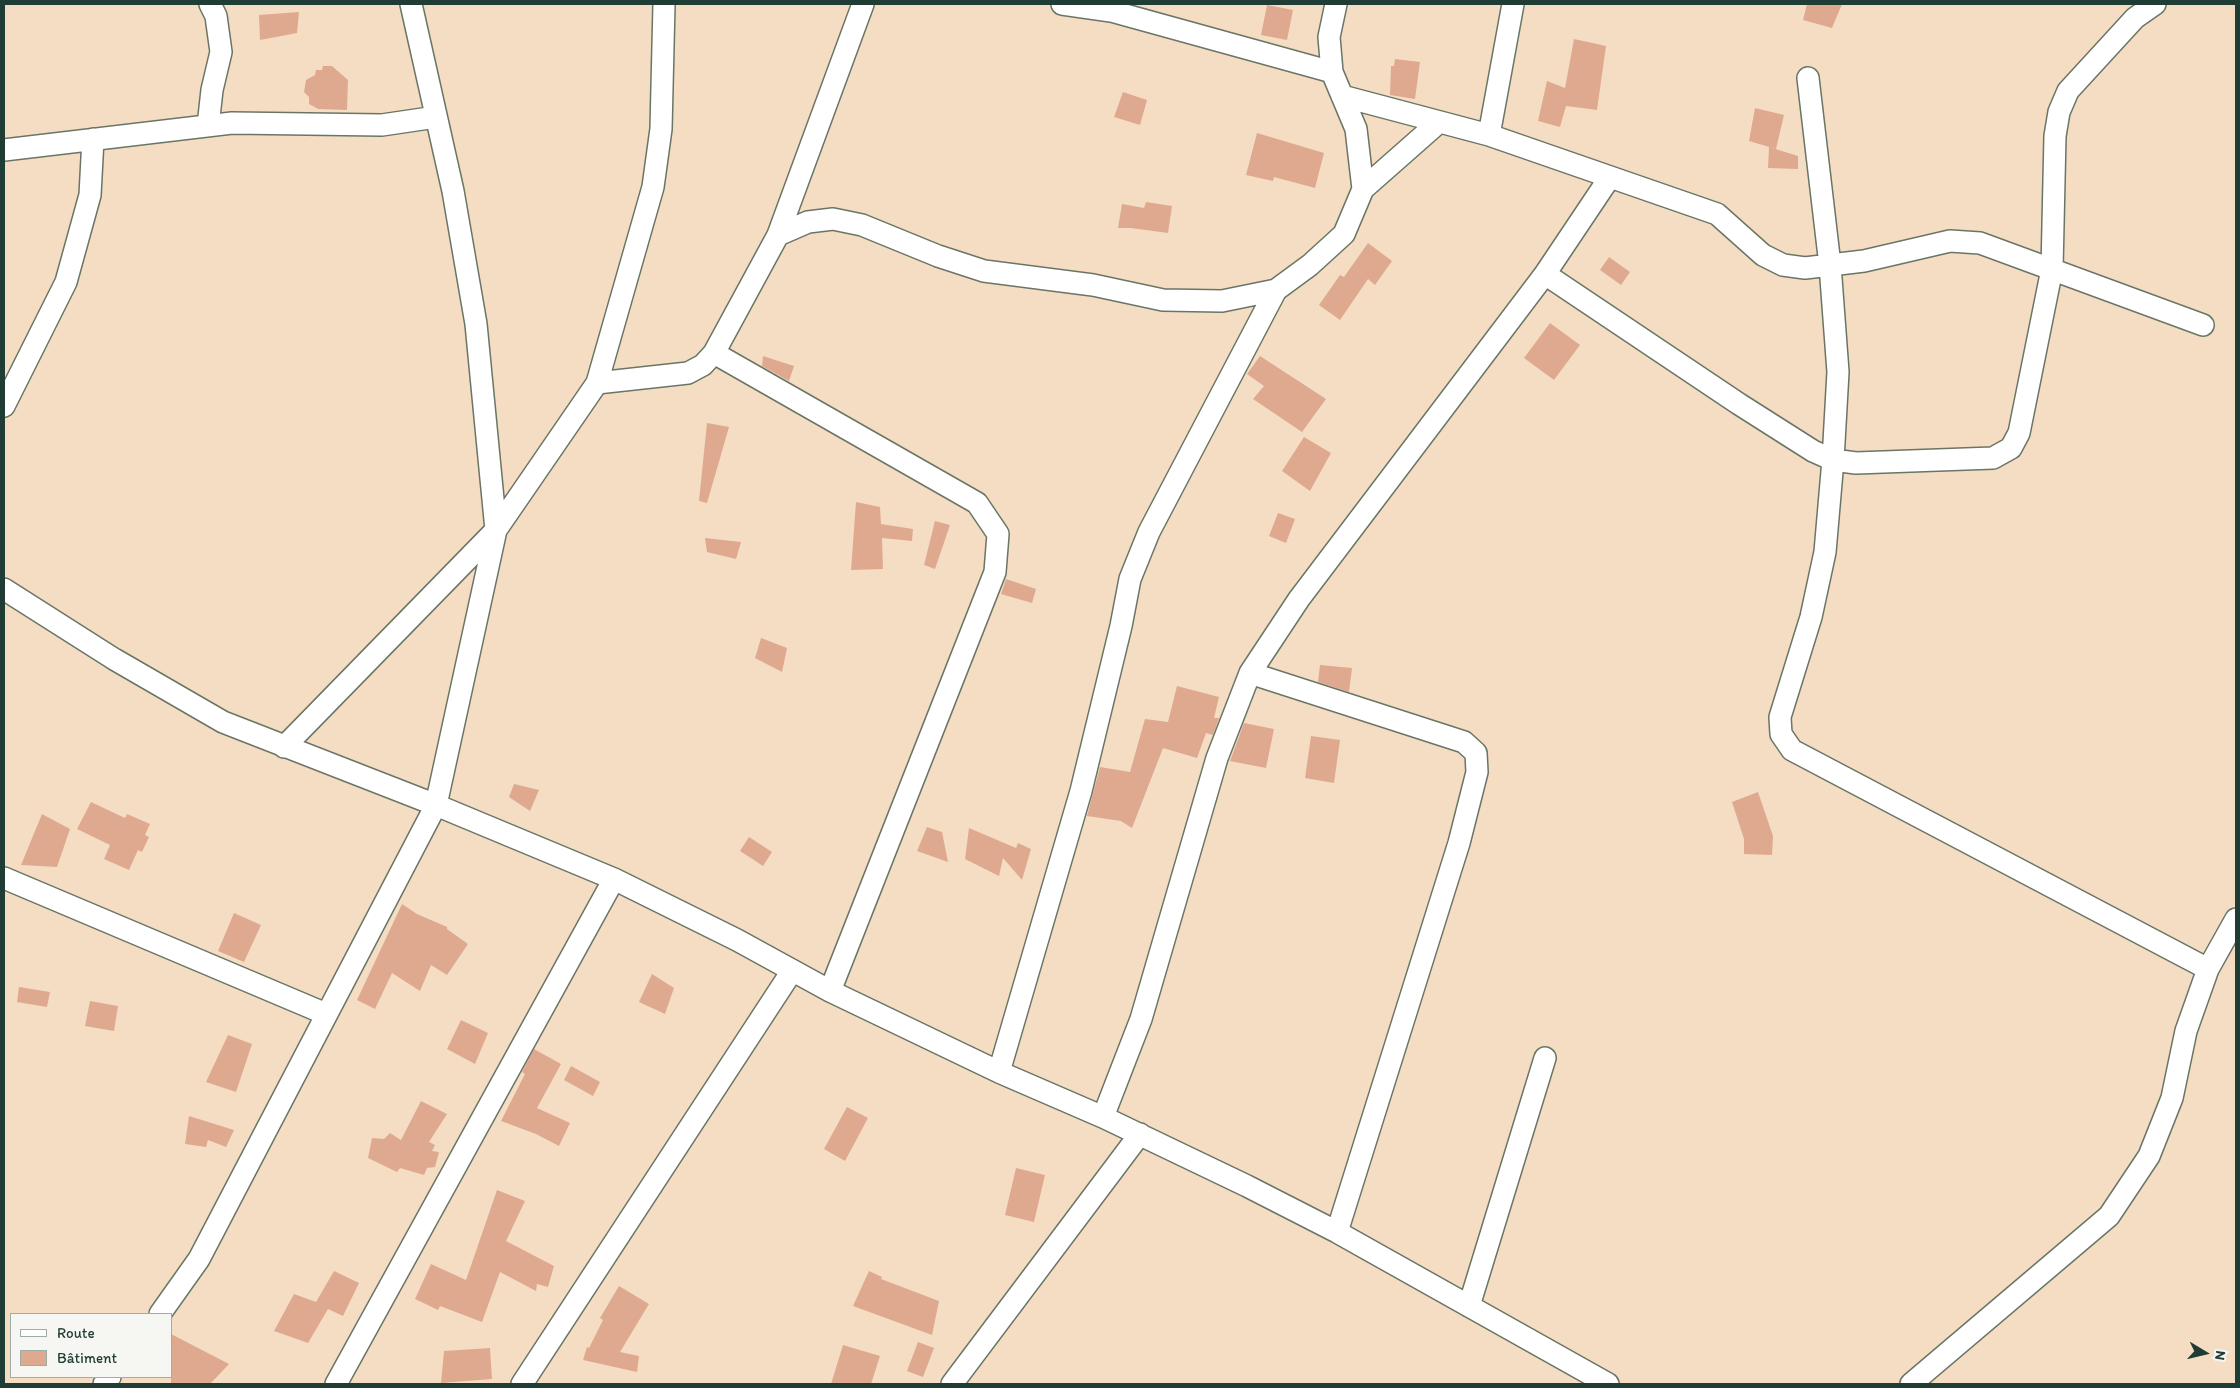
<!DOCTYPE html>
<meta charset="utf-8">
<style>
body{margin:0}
#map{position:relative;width:2240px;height:1388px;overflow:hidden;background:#f4ddc3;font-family:Itim,sans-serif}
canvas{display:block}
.frame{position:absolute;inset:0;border:5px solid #1f3d34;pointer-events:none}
.legend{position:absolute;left:10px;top:1313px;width:162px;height:65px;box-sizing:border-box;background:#f6f6f2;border:1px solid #a0aca6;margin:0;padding:6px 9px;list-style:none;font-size:15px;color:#1f3d34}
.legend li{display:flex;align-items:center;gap:10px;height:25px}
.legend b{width:25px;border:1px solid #a0aca6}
.north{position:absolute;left:2180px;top:1328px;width:50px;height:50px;-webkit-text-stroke:4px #f6f6f2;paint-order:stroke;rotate:99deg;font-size:14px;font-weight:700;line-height:20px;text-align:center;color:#1f3d34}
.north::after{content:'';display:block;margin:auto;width:18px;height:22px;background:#1f3d34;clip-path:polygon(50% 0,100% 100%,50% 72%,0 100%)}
</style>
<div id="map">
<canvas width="2240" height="1388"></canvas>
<div class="frame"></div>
<ul class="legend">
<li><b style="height:6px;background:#fff"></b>Route</li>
<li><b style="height:14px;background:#dfa990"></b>Bâtiment</li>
</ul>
<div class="north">N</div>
</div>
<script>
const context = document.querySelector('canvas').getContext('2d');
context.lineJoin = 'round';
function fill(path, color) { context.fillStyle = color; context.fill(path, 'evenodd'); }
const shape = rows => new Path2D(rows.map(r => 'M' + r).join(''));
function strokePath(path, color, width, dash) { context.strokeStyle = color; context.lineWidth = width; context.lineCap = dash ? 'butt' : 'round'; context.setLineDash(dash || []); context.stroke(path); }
fill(shape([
 [1807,4,1842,4,1832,28,1803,20],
 [1267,5,1293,10,1287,40,1261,35],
 [299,12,297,33,260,40,259,15],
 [1574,39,1606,46,1597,110,1566,106,1560,127,1538,121,1547,81,1565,88],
 [1395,59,1420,62,1415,99,1390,95,1391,66,1394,66],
 [323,66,332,66,348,80,347,110,318,109,309,104,309,97,304,92,306,80,315,75,316,70,322,70],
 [1123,92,1147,100,1140,125,1114,117],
 [1755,108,1784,115,1776,149,1749,141],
 [1257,133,1324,153,1315,188,1274,177,1273,181,1246,175],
 [1769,147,1798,156,1798,169,1768,168],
 [1146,202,1172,206,1168,233,1131,228,1118,228,1122,204,1144,208],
 [1368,243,1392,261,1375,285,1368,279,1340,320,1319,305,1340,275,1344,277],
 [1609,257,1630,272,1621,285,1600,270],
 [1550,323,1580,345,1554,380,1524,358],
 [763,356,794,366,789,381,762,366],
 [1260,356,1326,399,1302,432,1253,399,1264,386,1247,374],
 [707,423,729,427,707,503,699,501],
 [1304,437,1331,453,1310,491,1282,471],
 [856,502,880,507,881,524,913,529,912,541,882,538,883,569,851,570],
 [1278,513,1295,519,1286,543,1269,536],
 [935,521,950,525,935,569,924,565],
 [705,538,741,542,736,559,707,552],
 [1006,579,1036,589,1032,603,1001,594],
 [761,638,787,648,782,672,755,658],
 [1320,665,1352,668,1349,692,1318,682],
 [1177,686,1219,697,1214,718,1219,718,1213,735,1206,733,1197,758,1163,748,1132,828,1121,821,1087,816,1100,767,1130,772,1145,719,1168,722],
 [1244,723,1274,729,1266,768,1230,761],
 [1311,736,1340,740,1334,783,1305,778],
 [514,784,539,790,530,811,509,797],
 [1758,792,1773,836,1772,855,1744,854,1744,839,1732,802],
 [91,802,125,818,127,814,150,824,145,835,149,837,142,852,138,850,129,870,104,859,110,845,77,829],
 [42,814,70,829,57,867,21,865],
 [927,827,942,832,948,862,917,851],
 [969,828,1016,848,1018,843,1031,849,1022,880,1003,858,999,876,965,859],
 [749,837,772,852,763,866,740,851],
 [402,904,417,914,447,927,447,929,468,944,447,975,431,965,420,991,392,973,375,1009,357,1000],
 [234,913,261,925,244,962,218,951],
 [652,974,674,988,665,1014,639,1002],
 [19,987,50,992,47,1007,17,1002],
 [90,1001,118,1006,114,1031,85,1026],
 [461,1020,488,1033,475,1064,447,1049],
 [228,1035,252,1044,236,1092,206,1082],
 [534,1049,561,1064,537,1108,570,1123,559,1146,536,1134,501,1121,525,1074,522,1072],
 [571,1066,600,1082,593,1096,564,1080],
 [421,1101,447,1114,429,1142,435,1145,432,1151,439,1152,435,1167,427,1168,424,1175,400,1168,397,1172,368,1158,372,1138,384,1139,390,1133,401,1140],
 [847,1107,868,1118,845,1161,824,1149],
 [189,1116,234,1130,226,1147,208,1140,206,1147,185,1144],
 [1016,1168,1045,1175,1034,1222,1005,1215],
 [497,1190,525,1201,506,1241,554,1266,548,1287,537,1284,536,1291,500,1272,482,1322,440,1306,438,1310,415,1299,431,1264,466,1280],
 [334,1271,359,1283,343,1316,328,1309,308,1343,274,1331,294,1294,316,1302],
 [869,1271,882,1277,881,1279,939,1301,932,1335,853,1306],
 [619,1286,649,1304,620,1352,639,1356,637,1372,583,1360,587,1347,589,1348,603,1320,600,1318],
 [171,1334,229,1364,210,1384,171,1384],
 [918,1342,934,1348,923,1377,907,1371],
 [843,1345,880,1356,871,1384,831,1384],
 [490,1348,492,1379,441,1383,444,1351]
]), '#dfa990');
const street = shape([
 [1062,4,1111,11,1332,72],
 [1808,78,1830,265,1838,372,1833,460,1825,552,1811,617,1780,717,1781,734,1792,750,2208,969],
 [1342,96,1489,135,1717,214,1763,255,1783,265,1805,268,1864,261,1950,241,1980,243,2203,325],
 [208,126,212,90,221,52,216,16,210,4],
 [1489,135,1513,4],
 [4,150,232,123,382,125,436,117],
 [1363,189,1439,122],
 [778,235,863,4],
 [1545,274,1610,177],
 [714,353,977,503,998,534,995,572,830,991],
 [597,383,653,187,661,129,664,4],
 [4,406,66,282,90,195,93,139],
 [4,589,114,659,223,722,436,805,614,879,737,940,830,991,999,1072,1103,1117,1247,1186,1337,1232,1608,1384],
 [1250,673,1464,742,1476,753,1477,772,1459,843,1337,1232],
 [284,747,496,530,597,383,688,373,703,365,714,353,778,235,808,222,833,219,862,225,938,256,984,271,1093,285,1163,300,1222,301,1276,290,1310,265,1344,234,1363,189,1356,129,1332,72,1329,37,1336,4],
 [4,878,326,1014],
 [999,1072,1081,791,1121,626,1130,579,1149,532,1276,290],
 [1103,1117,1141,1019,1217,758,1250,673,1299,599,1545,274,1739,404,1813,451,1833,460,1856,463,1993,458,2011,448,2019,433,2052,269,2055,136,2059,112,2068,91,2135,18,2155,4],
 [1469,1306,1545,1058],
 [160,1314,199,1259,436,805,496,530,476,324,453,191,411,4],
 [104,1384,110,1377],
 [336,1384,614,879],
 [522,1384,792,971],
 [952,1384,1140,1134],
 [1911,1384,2109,1216,2149,1156,2172,1098,2186,1031,2208,969,2236,919]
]);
strokePath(street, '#6a7566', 24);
strokePath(street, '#fff', 21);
</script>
